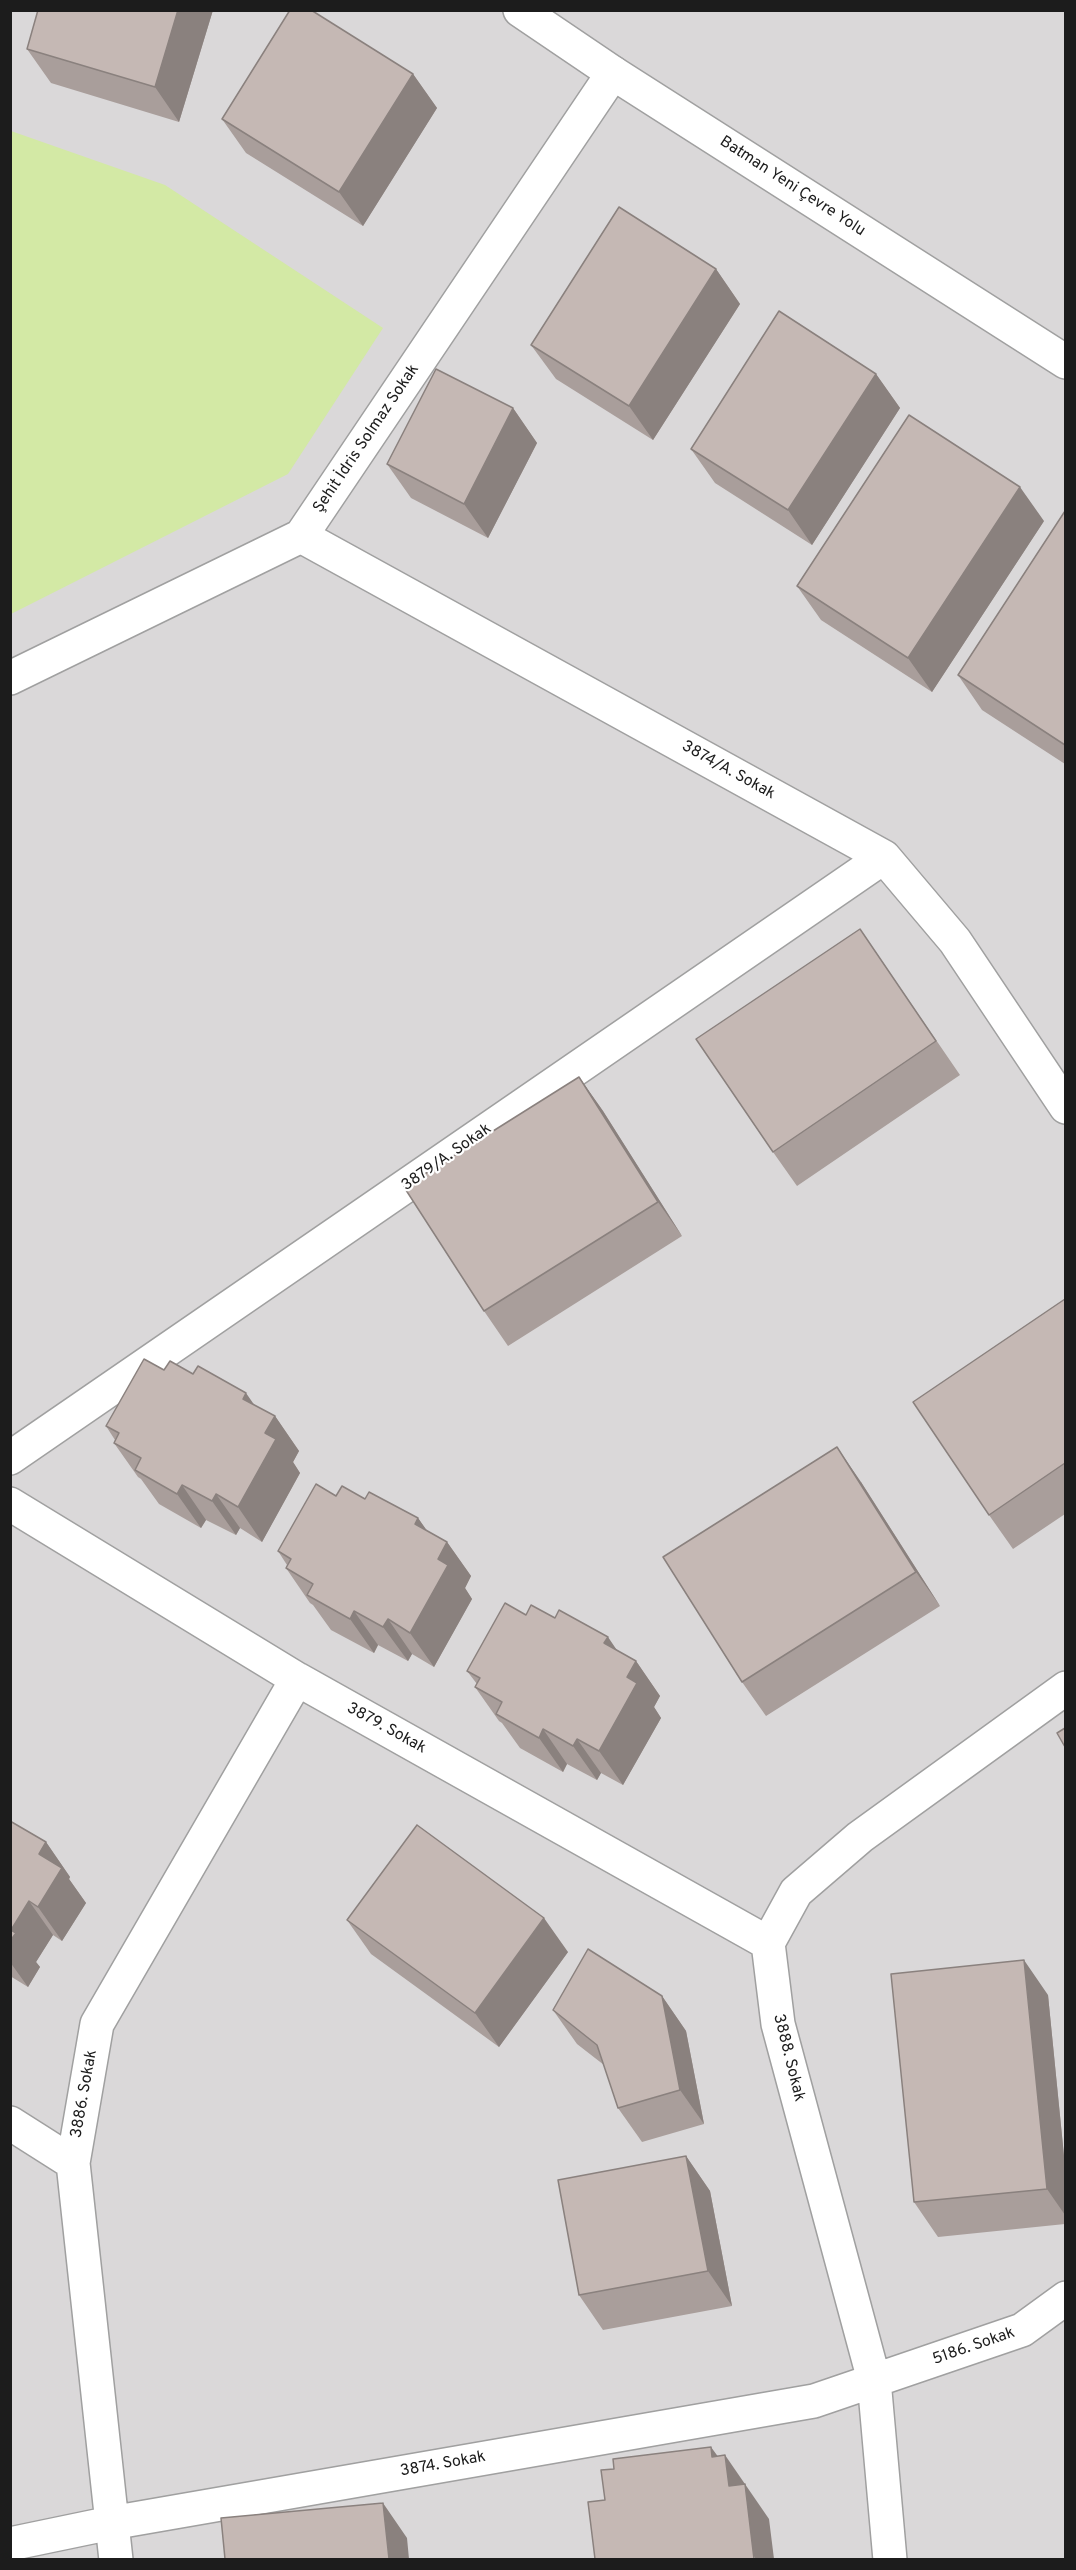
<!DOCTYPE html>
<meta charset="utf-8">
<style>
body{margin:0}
#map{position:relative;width:1076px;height:2570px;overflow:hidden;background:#ede7e1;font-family:Overpass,sans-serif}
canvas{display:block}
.frame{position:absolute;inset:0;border:12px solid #1c1c1c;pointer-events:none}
</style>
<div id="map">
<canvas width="1076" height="2570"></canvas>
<div class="frame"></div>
</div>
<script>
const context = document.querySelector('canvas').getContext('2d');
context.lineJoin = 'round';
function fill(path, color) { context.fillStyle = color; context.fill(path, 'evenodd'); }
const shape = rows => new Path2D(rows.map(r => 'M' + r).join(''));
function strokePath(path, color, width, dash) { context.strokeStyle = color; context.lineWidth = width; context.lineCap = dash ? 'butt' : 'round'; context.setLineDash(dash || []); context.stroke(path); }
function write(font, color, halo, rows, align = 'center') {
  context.font = font + ' Overpass,sans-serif'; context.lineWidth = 4.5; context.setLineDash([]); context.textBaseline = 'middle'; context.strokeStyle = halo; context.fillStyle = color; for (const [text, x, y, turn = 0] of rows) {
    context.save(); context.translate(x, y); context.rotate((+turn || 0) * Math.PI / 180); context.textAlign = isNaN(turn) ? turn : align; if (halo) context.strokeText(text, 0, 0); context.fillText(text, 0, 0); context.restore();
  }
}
fill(shape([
 [10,11,1065,11,1065,2559,11,2559]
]), '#dad8d9');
fill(shape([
 [11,131,165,185,383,328,288,474,11,614]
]), '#d3e9a5');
const minor = shape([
 [301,536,884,857,955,941,1066,1107],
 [10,678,301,536,613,73],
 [10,1458,884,857],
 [10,1504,297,1679,768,1943],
 [10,2123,73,2163],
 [10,2544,111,2523,814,2401,1022,2330,1066,2298],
 [116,2560,73,2163,97,2024,297,1679],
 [890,2560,874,2380,778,2024,768,1943,796,1892,860,1837,1066,1688]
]);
const tertiary = shape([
 [520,10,613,73,1066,362]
]);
strokePath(minor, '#a0a0a0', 36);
strokePath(tertiary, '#a0a0a0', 36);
strokePath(minor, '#fff', 33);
strokePath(tertiary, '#fff', 33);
fill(shape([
 [213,10,179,122,51,83,27,49],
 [413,74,437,108,363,226,246,153,222,119],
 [716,269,740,304,653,440,556,379,531,345],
 [876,374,900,408,812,545,715,483,691,449],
 [513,408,537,443,488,538,411,498,387,464],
 [1065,511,1065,764,982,710,958,675],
 [1044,521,932,692,821,620,797,586],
 [860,929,960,1075,797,1186,773,1152],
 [579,1077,603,1111,682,1236,508,1346,484,1311],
 [1065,1299,1065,1514,1013,1549,989,1515],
 [164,1370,193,1374,275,1416,299,1451,293,1462,300,1473,262,1542,240,1528,236,1535,206,1520,201,1528,159,1504,141,1479,138,1477,114,1443,115,1440,106,1426],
 [861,1482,940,1606,766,1716,742,1682],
 [336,1496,365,1499,418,1518,427,1531,447,1542,471,1576,465,1588,472,1599,434,1667,412,1654,408,1661,378,1645,374,1653,331,1630,313,1605,310,1603,286,1568,287,1565,278,1551],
 [526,1615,616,1650,636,1661,660,1696,654,1707,661,1718,623,1785,601,1773,597,1780,567,1764,563,1772,520,1748,502,1723,499,1721,475,1687,477,1684,467,1671],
 [10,1821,46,1842,70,1877,69,1879,86,1903,62,1941,53,1935,36,1962,40,1967,28,1987,10,1976],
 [347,1920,568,1952,499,2047,371,1954],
 [1048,1995,1065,2166,1065,2224,938,2237,914,2202],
 [662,1996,686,2031,704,2124,642,2142,618,2108,604,2065,577,2044,553,2010],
 [686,2156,710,2191,732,2306,603,2330,579,2295]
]), '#a99e9b');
fill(shape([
 [178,10,213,10,179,122,155,87],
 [413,74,437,108,363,226,339,192],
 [716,269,740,304,653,440,629,406],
 [876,374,900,408,812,545,788,510],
 [513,408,537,443,488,538,464,504],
 [1020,487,1044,521,932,692,908,658],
 [579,1077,603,1111,682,1236,658,1202],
 [246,1393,269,1426,275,1416,299,1451,293,1462,300,1473,262,1542,238,1507,243,1399],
 [837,1447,861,1482,940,1606,916,1572],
 [182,1485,206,1520,201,1528,177,1494],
 [216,1494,240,1528,236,1535,212,1501],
 [418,1518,442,1552,447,1542,471,1576,465,1588,472,1599,434,1667,410,1633,415,1524],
 [354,1611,378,1645,374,1653,350,1619],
 [388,1619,412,1654,408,1661,383,1627],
 [608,1637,631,1671,636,1661,660,1696,654,1707,661,1718,623,1785,599,1751,604,1643],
 [543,1729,567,1764,563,1772,539,1738],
 [577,1739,601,1773,597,1780,573,1746],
 [46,1842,70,1877,69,1879,86,1903,62,1941,38,1907,39,1854],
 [29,1901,53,1935,36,1962,40,1967,28,1987,10,1962,10,1941,11,1930],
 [544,1918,568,1952,499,2047,475,2013],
 [1024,1960,1048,1995,1065,2166,1065,2215,1047,2189],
 [662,1996,686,2031,704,2124,680,2090],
 [686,2156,710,2191,732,2306,708,2271],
 [711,2447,727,2469,725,2455,769,2519,774,2559,755,2559,729,2486,712,2457],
 [383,2503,407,2538,409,2559,389,2559]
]), '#8a817e');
const building = shape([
 [38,10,178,10,155,87,27,49,38,10],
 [290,10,311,10,413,74,339,192,222,119,290,10],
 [619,207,716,269,629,406,531,345,619,207],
 [779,311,876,374,788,510,691,449,779,311],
 [436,369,513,408,464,504,387,464,436,369],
 [909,415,1020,487,908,658,797,586,909,415],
 [1065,511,1065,745,958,675,1065,511],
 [860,929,936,1041,773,1152,696,1039,860,929],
 [579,1077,658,1202,484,1311,404,1187,579,1077],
 [1065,1299,1065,1463,989,1515,913,1402,1065,1299],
 [144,1359,164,1370,170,1361,193,1374,198,1366,246,1393,243,1399,275,1416,265,1433,276,1439,238,1507,216,1494,212,1501,182,1485,177,1494,135,1470,141,1458,114,1443,119,1433,106,1426,144,1359],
 [837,1447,916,1572,742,1682,663,1557,837,1447],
 [316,1484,336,1496,342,1486,365,1499,369,1492,418,1518,415,1524,447,1542,438,1559,448,1565,410,1633,388,1619,383,1627,354,1611,350,1619,307,1595,313,1584,286,1568,291,1559,278,1551,316,1484],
 [505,1603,526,1615,531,1605,555,1618,559,1610,608,1637,604,1643,636,1661,627,1677,637,1683,599,1751,577,1739,573,1746,543,1729,539,1738,496,1714,502,1702,475,1687,480,1678,467,1671,505,1603],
 [1065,1728,1065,1747,1057,1733,1065,1728],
 [10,1821,46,1842,39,1854,62,1868,38,1907,29,1901,11,1930,16,1933,10,1941,10,1821],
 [417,1825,544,1918,475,2013,347,1920,417,1825],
 [588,1949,662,1996,680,2090,618,2108,597,2045,553,2010,588,1949],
 [1024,1960,1047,2189,914,2202,891,1974,1024,1960],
 [686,2156,708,2271,579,2295,558,2180,686,2156],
 [711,2447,712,2457,725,2455,729,2486,745,2484,754,2559,595,2559,588,2502,605,2500,601,2470,614,2469,613,2459,711,2447],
 [383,2503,389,2559,225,2559,221,2518,383,2503]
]);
fill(building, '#c5b8b4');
strokePath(building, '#8a817e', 1.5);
write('16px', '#1c1c1c', '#fff', [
 ["Batman Yeni Çevre Yolu",792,187,33],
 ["Şehit İdris Solmaz Sokak",367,439,-56],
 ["3874/A. Sokak",728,771,29],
 ["3879/A. Sokak",447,1158,-35],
 ["3879. Sokak",386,1729,29],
 ["3888. Sokak",788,2058,76],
 ["3886. Sokak",85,2094,-80],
 ["5186. Sokak",974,2347,-19],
 ["3874. Sokak",443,2465,-10]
]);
</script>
